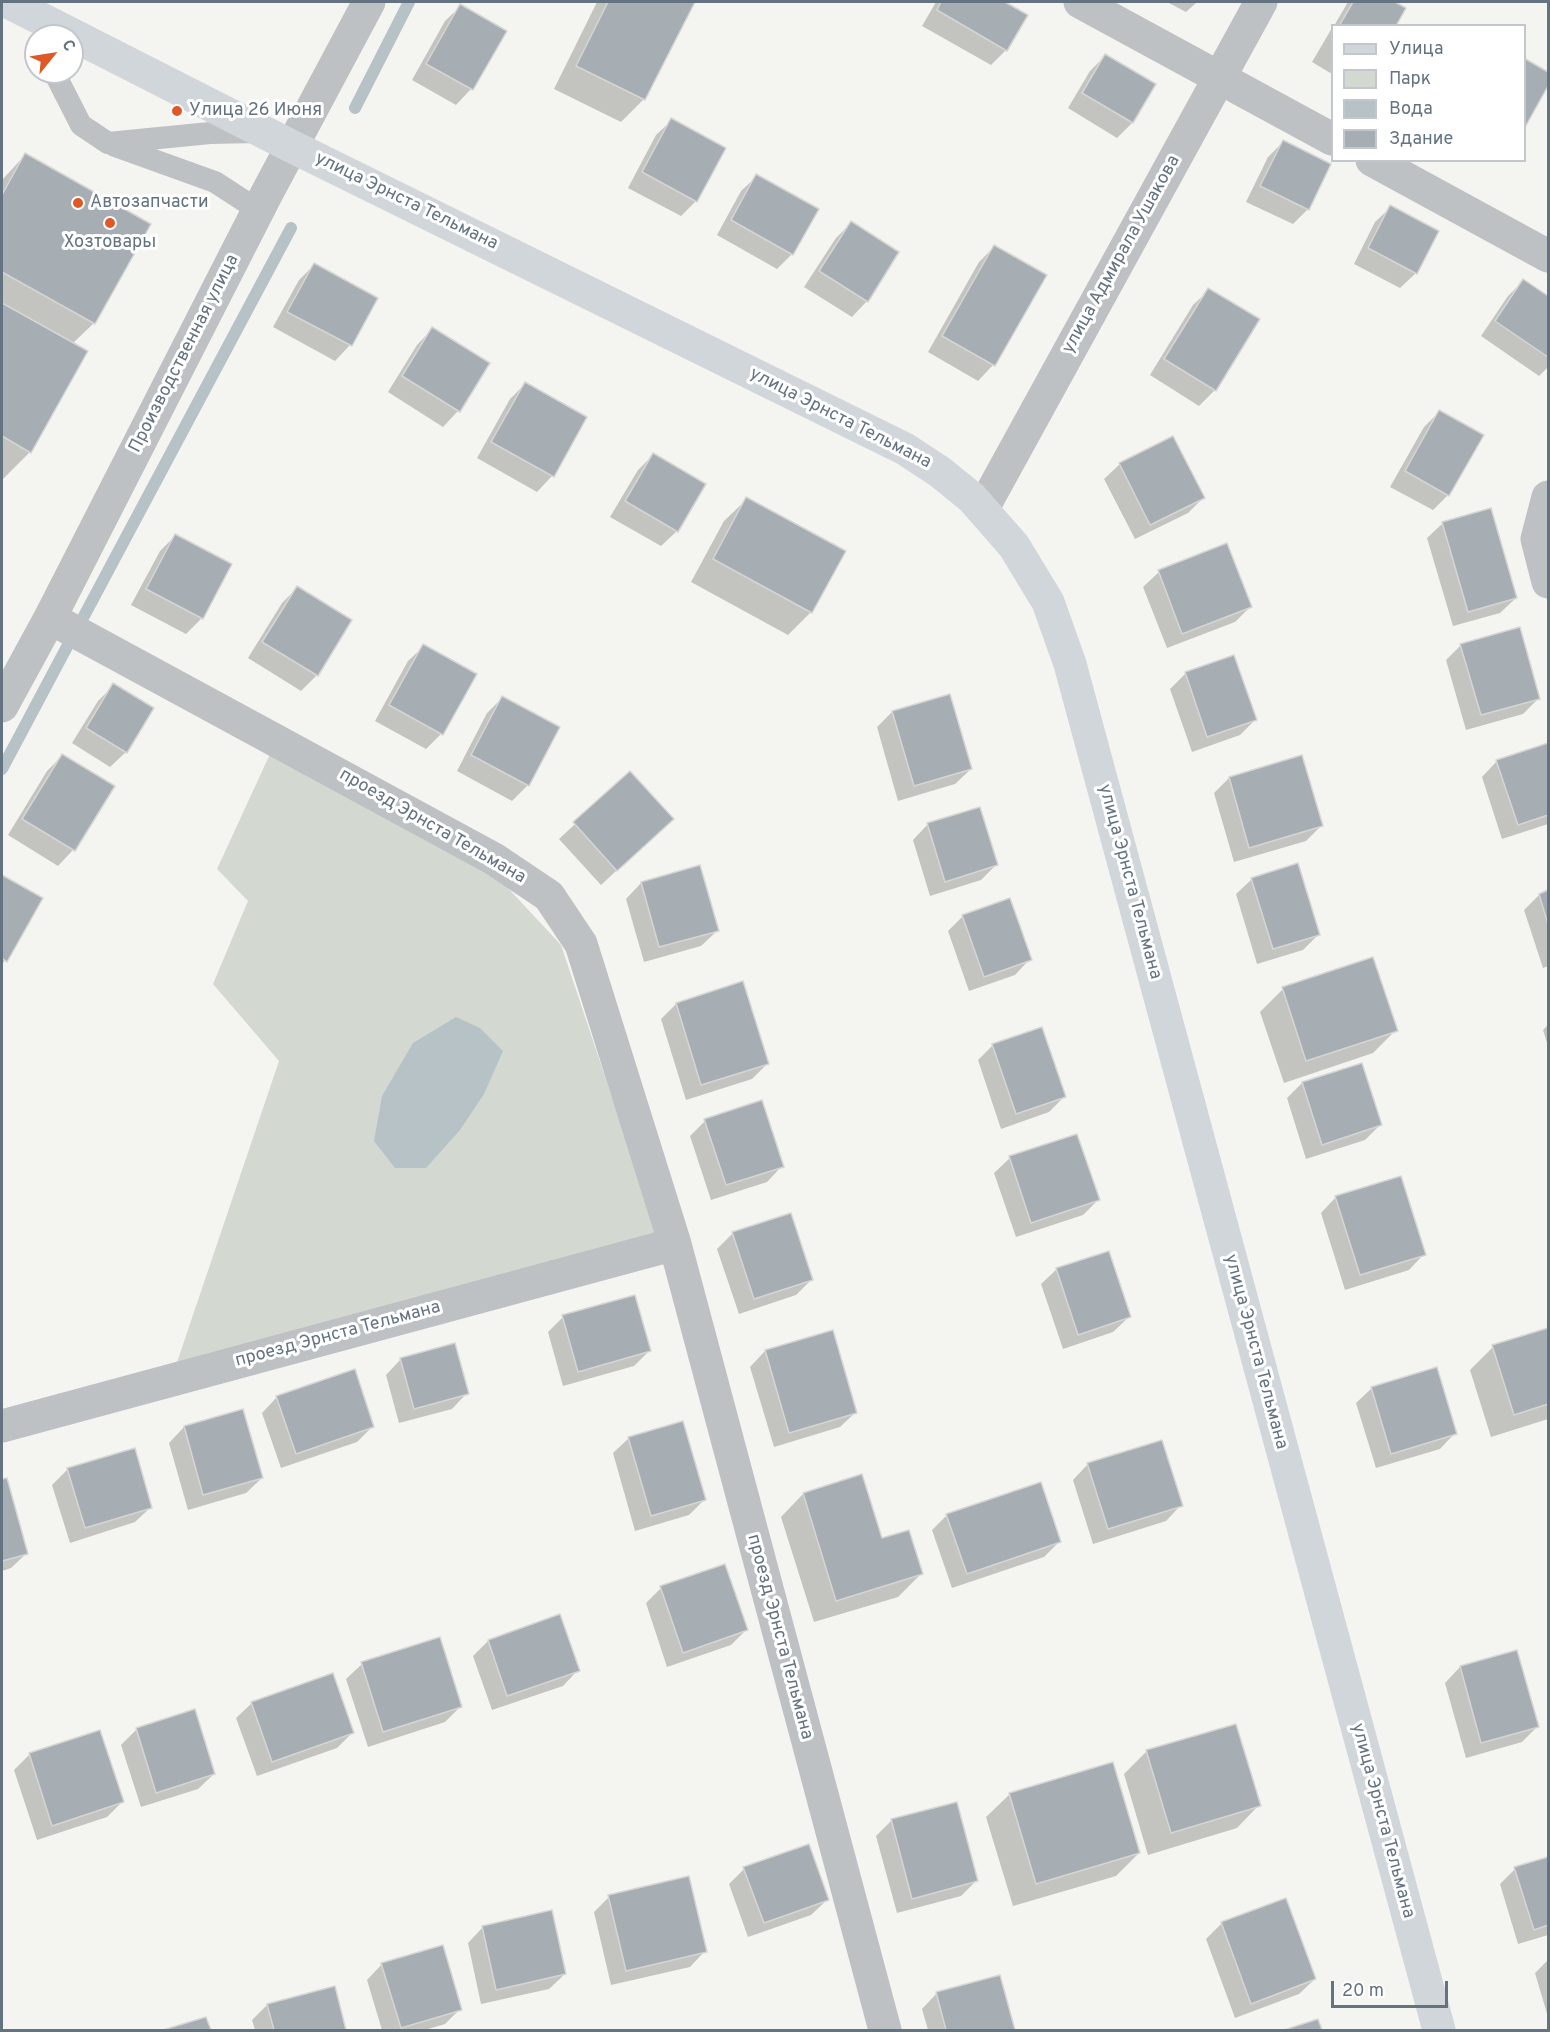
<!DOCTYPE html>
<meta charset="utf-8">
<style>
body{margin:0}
#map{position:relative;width:1550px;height:2032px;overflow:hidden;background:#f4f4f0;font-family:Overpass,sans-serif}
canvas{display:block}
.frame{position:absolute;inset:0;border:3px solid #647381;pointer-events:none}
.legend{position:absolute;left:1331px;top:24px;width:195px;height:138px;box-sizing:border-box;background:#fff;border:2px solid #c1c7cd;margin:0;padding:8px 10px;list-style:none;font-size:18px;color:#647381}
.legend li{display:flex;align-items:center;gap:12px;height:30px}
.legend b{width:30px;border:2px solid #c1c7cd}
.north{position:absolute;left:24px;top:24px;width:60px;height:60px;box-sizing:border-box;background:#fff;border:2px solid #c1c7cd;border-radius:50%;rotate:60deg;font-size:16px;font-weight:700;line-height:24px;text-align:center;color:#647381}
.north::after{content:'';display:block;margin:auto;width:21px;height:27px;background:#df5826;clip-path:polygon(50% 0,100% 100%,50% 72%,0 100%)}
.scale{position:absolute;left:1331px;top:1981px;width:117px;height:27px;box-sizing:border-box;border:3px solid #647381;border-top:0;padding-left:8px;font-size:18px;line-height:21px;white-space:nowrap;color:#647381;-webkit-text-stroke:4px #fff;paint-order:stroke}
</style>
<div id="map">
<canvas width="1550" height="2032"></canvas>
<div class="frame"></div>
<ul class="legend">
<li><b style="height:8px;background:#d1d6da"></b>Улица</li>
<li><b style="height:16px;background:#d3d9d0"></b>Парк</li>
<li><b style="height:16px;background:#b7c2c7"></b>Вода</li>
<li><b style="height:16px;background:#a6adb3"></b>Здание</li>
</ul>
<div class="north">С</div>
<div class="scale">20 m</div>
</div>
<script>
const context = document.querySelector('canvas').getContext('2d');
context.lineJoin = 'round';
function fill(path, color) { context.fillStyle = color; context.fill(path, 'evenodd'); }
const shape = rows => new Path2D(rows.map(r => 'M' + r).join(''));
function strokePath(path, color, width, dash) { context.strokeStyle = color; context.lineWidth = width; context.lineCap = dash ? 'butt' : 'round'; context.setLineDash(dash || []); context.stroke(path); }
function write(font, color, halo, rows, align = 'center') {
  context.font = font + ' Overpass,sans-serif'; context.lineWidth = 6; context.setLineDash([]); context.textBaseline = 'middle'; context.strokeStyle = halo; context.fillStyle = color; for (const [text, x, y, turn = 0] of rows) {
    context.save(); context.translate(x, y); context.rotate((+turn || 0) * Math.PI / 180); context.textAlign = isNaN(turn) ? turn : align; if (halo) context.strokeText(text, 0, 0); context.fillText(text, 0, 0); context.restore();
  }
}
fill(shape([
 [270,754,493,872,561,945,657,1232,173,1374,279,1061,213,984,248,901,217,869]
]), '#d3d9d0');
fill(shape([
 [456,1017,480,1028,503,1051,484,1094,460,1130,426,1168,395,1168,374,1141,382,1096,413,1043]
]), '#b7c2c7');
fill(shape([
 [597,2,693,2,644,99,621,122,554,89],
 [936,2,1002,2,1026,15,1006,50,991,65,922,26],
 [1167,2,1197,2,1186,12],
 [1348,2,1392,2,1404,9,1394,26,1334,26],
 [461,6,505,31,471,89,456,105,412,80,445,21],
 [1332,28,1332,74,1312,62],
 [1105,56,1154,85,1132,123,1117,138,1068,108,1090,71],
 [672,120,696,201,681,216,628,188,656,135],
 [1283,142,1308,209,1293,224,1246,202,1268,157],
 [25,155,94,323,72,344,30,452,2,480,2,180],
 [757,176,792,254,777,269,717,235,741,191],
 [1391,207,1416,273,1400,288,1354,264,1375,222],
 [851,223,897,253,867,301,852,317,804,287,836,238],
 [994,247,1044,275,993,365,978,381,928,352,979,262],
 [314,265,376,298,350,345,335,361,273,327,299,280],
 [1523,281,1548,298,1548,367,1539,376,1481,336,1508,296],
 [1209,290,1258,320,1214,391,1199,406,1150,375,1193,305],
 [432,329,488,364,458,411,443,427,388,392,417,345],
 [525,384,585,417,552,476,537,492,477,458,510,399],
 [1439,412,1448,495,1433,510,1390,487,1424,427],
 [653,455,677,531,661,546,610,517,638,470],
 [1120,464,1203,498,1188,513,1135,539,1104,479],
 [747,499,811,612,788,635,691,582,724,521],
 [1443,523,1516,598,1500,613,1453,626,1427,538],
 [175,536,230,564,202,618,186,634,131,605,160,551],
 [1226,545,1250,607,1235,622,1167,648,1143,587,1159,572],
 [297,588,350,621,317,675,301,691,248,658,282,603],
 [1461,645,1539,698,1523,714,1466,730,1446,660],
 [424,646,441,734,426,749,375,721,408,661],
 [1186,673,1255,720,1240,735,1192,752,1170,689],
 [114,685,126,752,110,767,72,743,98,701],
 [502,698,558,728,528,785,512,801,457,771,487,713],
 [892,712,971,769,955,784,898,801,877,727],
 [1548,745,1548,824,1502,839,1482,777,1497,761],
 [62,756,113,787,73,850,58,866,8,835,47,771],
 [630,773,672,819,601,885,559,839],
 [1229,778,1322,825,1306,841,1234,862,1214,793],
 [928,824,996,865,981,880,930,896,913,840],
 [699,867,717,931,701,946,644,962,626,899,641,883],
 [2,877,41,898,2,965],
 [1252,879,1318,935,1303,950,1257,964,1236,894],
 [1548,892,1548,966,1543,968,1524,910,1539,895],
 [963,916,1030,959,1015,975,969,991,948,931],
 [1283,989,1396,1030,1373,1053,1284,1083,1260,1012],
 [676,1004,767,1064,752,1079,686,1100,661,1019],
 [1548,1025,1548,1046,1543,1030],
 [993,1045,1065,1096,1049,1112,1001,1129,978,1060],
 [1302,1083,1380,1125,1365,1140,1306,1159,1287,1098],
 [705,1121,782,1166,767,1182,711,1200,690,1136],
 [1010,1158,1098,1200,1083,1215,1016,1237,994,1173],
 [1336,1197,1424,1254,1409,1270,1345,1290,1321,1213],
 [733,1233,811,1280,796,1295,739,1314,717,1249],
 [1057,1269,1129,1317,1113,1332,1063,1349,1041,1284],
 [563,1317,649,1351,634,1366,563,1386,548,1332],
 [1548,1329,1548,1419,1491,1437,1470,1370,1493,1347],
 [765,1351,856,1412,840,1427,774,1447,750,1367],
 [401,1359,467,1393,452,1409,399,1423,386,1375],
 [1372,1388,1455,1433,1440,1449,1376,1468,1356,1403],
 [277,1397,372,1427,357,1442,281,1468,262,1413],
 [184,1427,262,1478,246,1493,188,1510,169,1443],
 [629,1438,704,1500,689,1515,635,1531,613,1453],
 [134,1450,151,1507,135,1522,70,1543,52,1485,67,1470],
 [1088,1464,1181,1505,1166,1521,1093,1544,1073,1480],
 [6,1479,27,1553,11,1568,2,1571,2,1481],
 [803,1494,881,1540,921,1574,898,1597,814,1622,781,1517],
 [947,1515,1060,1541,1044,1557,952,1588,932,1530],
 [661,1588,746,1630,731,1645,667,1667,646,1603],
 [488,1641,578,1670,563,1686,492,1710,473,1656],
 [362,1664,461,1706,445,1722,368,1747,346,1679],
 [1460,1667,1538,1726,1522,1742,1466,1758,1445,1683],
 [252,1703,352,1733,337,1748,257,1776,236,1718],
 [137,1729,214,1774,198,1789,141,1807,121,1745],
 [99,1732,122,1802,107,1817,37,1840,14,1770,29,1755],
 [1147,1751,1259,1805,1237,1828,1148,1855,1124,1774],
 [1112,1764,1139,1853,1116,1876,1013,1906,986,1817,1009,1795],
 [892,1820,976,1881,961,1896,897,1913,876,1836],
 [1548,1858,1548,1935,1518,1944,1500,1884,1515,1869],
 [744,1869,827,1900,811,1915,748,1937,729,1884],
 [609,1897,705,1951,690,1967,611,1985,594,1912],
 [1222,1923,1315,1979,1299,1994,1235,2018,1206,1939],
 [483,1927,565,1974,549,1989,481,2004,468,1943],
 [1548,1960,1548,2017,1535,1973],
 [382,1964,460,2009,445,2024,425,2030,382,2030,367,1980],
 [999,1977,1013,2030,928,2030,922,2009,937,1993],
 [333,1988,345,2030,255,2030,252,2020,267,2005],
 [205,2019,209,2030,168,2030]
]), '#0003');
strokePath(shape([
 [355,108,409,2],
 [84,616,291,228],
 [2,769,69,643]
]), '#b7c2c7', 12);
const building = shape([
 [608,2,695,2,645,100,576,66,608,2],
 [941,2,1005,2,1028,15,1007,51,937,10,941,2],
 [1353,2,1395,2,1406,8,1396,26,1339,26,1353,2],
 [460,4,507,31,473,90,426,64,460,4],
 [1105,54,1156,84,1133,123,1082,93,1105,54],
 [1524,58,1548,72,1548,86,1524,129,1524,58],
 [671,118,726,148,697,202,642,172,671,118],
 [1283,140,1331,164,1309,210,1260,186,1283,140],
 [25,153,151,224,95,324,2,272,2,195,25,153],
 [756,174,819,209,793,255,731,220,756,174],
 [1390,205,1439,231,1417,274,1368,248,1390,205],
 [851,221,899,252,868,302,819,271,851,221],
 [994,245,1047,275,995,366,942,336,994,245],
 [314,263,378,298,352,346,287,312,314,263],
 [1523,279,1548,296,1548,357,1495,321,1523,279],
 [1208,288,1260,319,1216,391,1164,359,1208,288],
 [2,303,88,351,31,453,2,436,2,303],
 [432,327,490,363,460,412,402,376,432,327],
 [525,382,587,417,554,477,491,442,525,382],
 [1439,410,1484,435,1449,496,1405,471,1439,410],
 [1173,436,1205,498,1150,525,1119,463,1173,436],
 [653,453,706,484,678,532,625,501,653,453],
 [746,497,846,551,812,613,713,559,746,497],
 [1491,508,1517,598,1468,612,1442,522,1491,508],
 [175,534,232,564,203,619,146,589,175,534],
 [1227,543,1252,607,1182,634,1158,570,1227,543],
 [297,586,352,620,318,676,262,642,297,586],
 [1520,627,1540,699,1481,715,1460,644,1520,627],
 [423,644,477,674,443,735,389,705,423,644],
 [1234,655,1257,720,1207,737,1185,672,1234,655],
 [113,683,154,708,127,753,86,728,113,683],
 [950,694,972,769,914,786,892,711,950,694],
 [502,696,560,727,529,786,471,755,502,696],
 [1548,743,1548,815,1518,825,1496,760,1548,743],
 [62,754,115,786,75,851,22,819,62,754],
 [1302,755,1323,826,1249,848,1229,777,1302,755],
 [630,771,674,819,617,871,573,822,630,771],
 [980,807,998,865,945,882,927,823,980,807],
 [1298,863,1320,935,1273,949,1251,878,1298,863],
 [700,865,719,931,659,947,641,882,700,865],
 [2,875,43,898,7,962,2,958,2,875],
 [1548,890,1548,924,1539,894,1548,890],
 [1010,898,1032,960,984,977,962,915,1010,898],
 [1373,957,1398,1031,1306,1061,1282,987,1373,957],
 [743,981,769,1064,701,1085,676,1003,743,981],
 [1042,1027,1066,1097,1016,1114,992,1044,1042,1027],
 [1362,1063,1382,1125,1322,1145,1302,1082,1362,1063],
 [762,1100,784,1167,726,1185,704,1119,762,1100],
 [1077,1134,1100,1200,1031,1223,1009,1156,1077,1134],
 [1401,1176,1426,1255,1360,1275,1335,1196,1401,1176],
 [791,1213,813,1280,754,1299,732,1232,791,1213],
 [1109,1251,1131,1317,1078,1335,1056,1268,1109,1251],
 [635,1295,651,1351,578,1372,562,1315,635,1295],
 [1548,1328,1548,1404,1514,1415,1492,1345,1548,1328],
 [833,1330,857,1413,789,1433,765,1350,833,1330],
 [455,1343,469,1394,414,1409,400,1358,455,1343],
 [1437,1367,1457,1434,1391,1454,1371,1387,1437,1367],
 [355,1369,374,1427,296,1454,276,1396,355,1369],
 [243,1409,263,1478,203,1495,184,1426,243,1409],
 [683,1421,706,1500,651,1516,628,1437,683,1421],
 [1162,1440,1183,1506,1108,1529,1087,1463,1162,1440],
 [135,1448,152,1508,85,1528,67,1468,135,1448],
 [862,1474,882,1538,909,1530,923,1574,836,1601,803,1493,862,1474],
 [7,1478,28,1554,2,1561,2,1479,7,1478],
 [1041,1482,1061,1542,967,1574,946,1514,1041,1482],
 [725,1564,748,1630,683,1653,660,1586,725,1564],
 [560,1614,580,1671,507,1696,488,1640,560,1614],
 [440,1637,462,1707,383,1732,361,1662,440,1637],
 [1517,1650,1539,1727,1481,1743,1460,1666,1517,1650],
 [333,1673,354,1733,272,1762,251,1702,333,1673],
 [195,1709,215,1774,156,1793,136,1728,195,1709],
 [1236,1724,1261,1806,1171,1833,1146,1750,1236,1724],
 [100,1730,124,1802,52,1826,29,1753,100,1730],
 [1113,1762,1140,1853,1036,1884,1009,1793,1113,1762],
 [957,1802,978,1881,912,1899,891,1819,957,1802],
 [809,1844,829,1900,764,1923,743,1867,809,1844],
 [1548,1857,1548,1925,1534,1930,1514,1867,1548,1857],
 [689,1876,707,1952,626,1971,608,1895,689,1876],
 [1286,1898,1316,1979,1251,2004,1221,1922,1286,1898],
 [552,1910,566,1974,496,1990,482,1926,552,1910],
 [443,1945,462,2010,401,2028,381,1963,443,1945],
 [1000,1975,1015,2030,946,2030,936,1992,1000,1975],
 [335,1986,346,2030,274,2030,267,2004,335,1986],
 [206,2017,211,2030,163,2030,206,2017],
 [1318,2019,1322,2030,1284,2030,1318,2019]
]);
fill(building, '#a6adb3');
strokePath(building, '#d5d5d3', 1.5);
strokePath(shape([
 [54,72,81,125,108,143,210,133,257,132],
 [115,146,215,182,258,210]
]), '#bdc1c4', 22);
strokePath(shape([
 [1080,2,1332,139],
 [1372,160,1548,256],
 [1548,497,1537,539,1548,582],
 [983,508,1261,2],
 [50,618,494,859,549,896,581,944,675,1244,885,2030],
 [2,706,50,618,267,193,369,2],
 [2,1426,675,1244]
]), '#bdc1c4', 33);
strokePath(shape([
 [8,2,291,146,905,449,940,472,972,498,1014,546,1048,602,1070,664,1439,2030]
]), '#d1d6da', 33);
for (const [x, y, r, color] of [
 [177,111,6,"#df5826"],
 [78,203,6,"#df5826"],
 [110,223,6,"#df5826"]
]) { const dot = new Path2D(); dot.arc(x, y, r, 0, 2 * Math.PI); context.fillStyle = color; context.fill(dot); strokePath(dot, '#fff', 2); }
write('18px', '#647381', '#fff', [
 ["Улица 26 Июня",189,111],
 ["Автозапчасти",90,203],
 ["Хозтовары",110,243,"center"]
], 'left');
write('18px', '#647381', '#fff', [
 ["улица Эрнста Тельмана",406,202,26],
 ["улица Адмирала Ушакова",1122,255,-61],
 ["Производственная улица",185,354,-63],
 ["улица Эрнста Тельмана",840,419,27],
 ["проезд Эрнста Тельмана",432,827,30],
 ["улица Эрнста Тельмана",1129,882,75],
 ["проезд Эрнста Тельмана",338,1335,-15],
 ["улица Эрнста Тельмана",1255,1352,75],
 ["проезд Эрнста Тельмана",779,1637,75],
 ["улица Эрнста Тельмана",1382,1821,75]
]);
</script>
